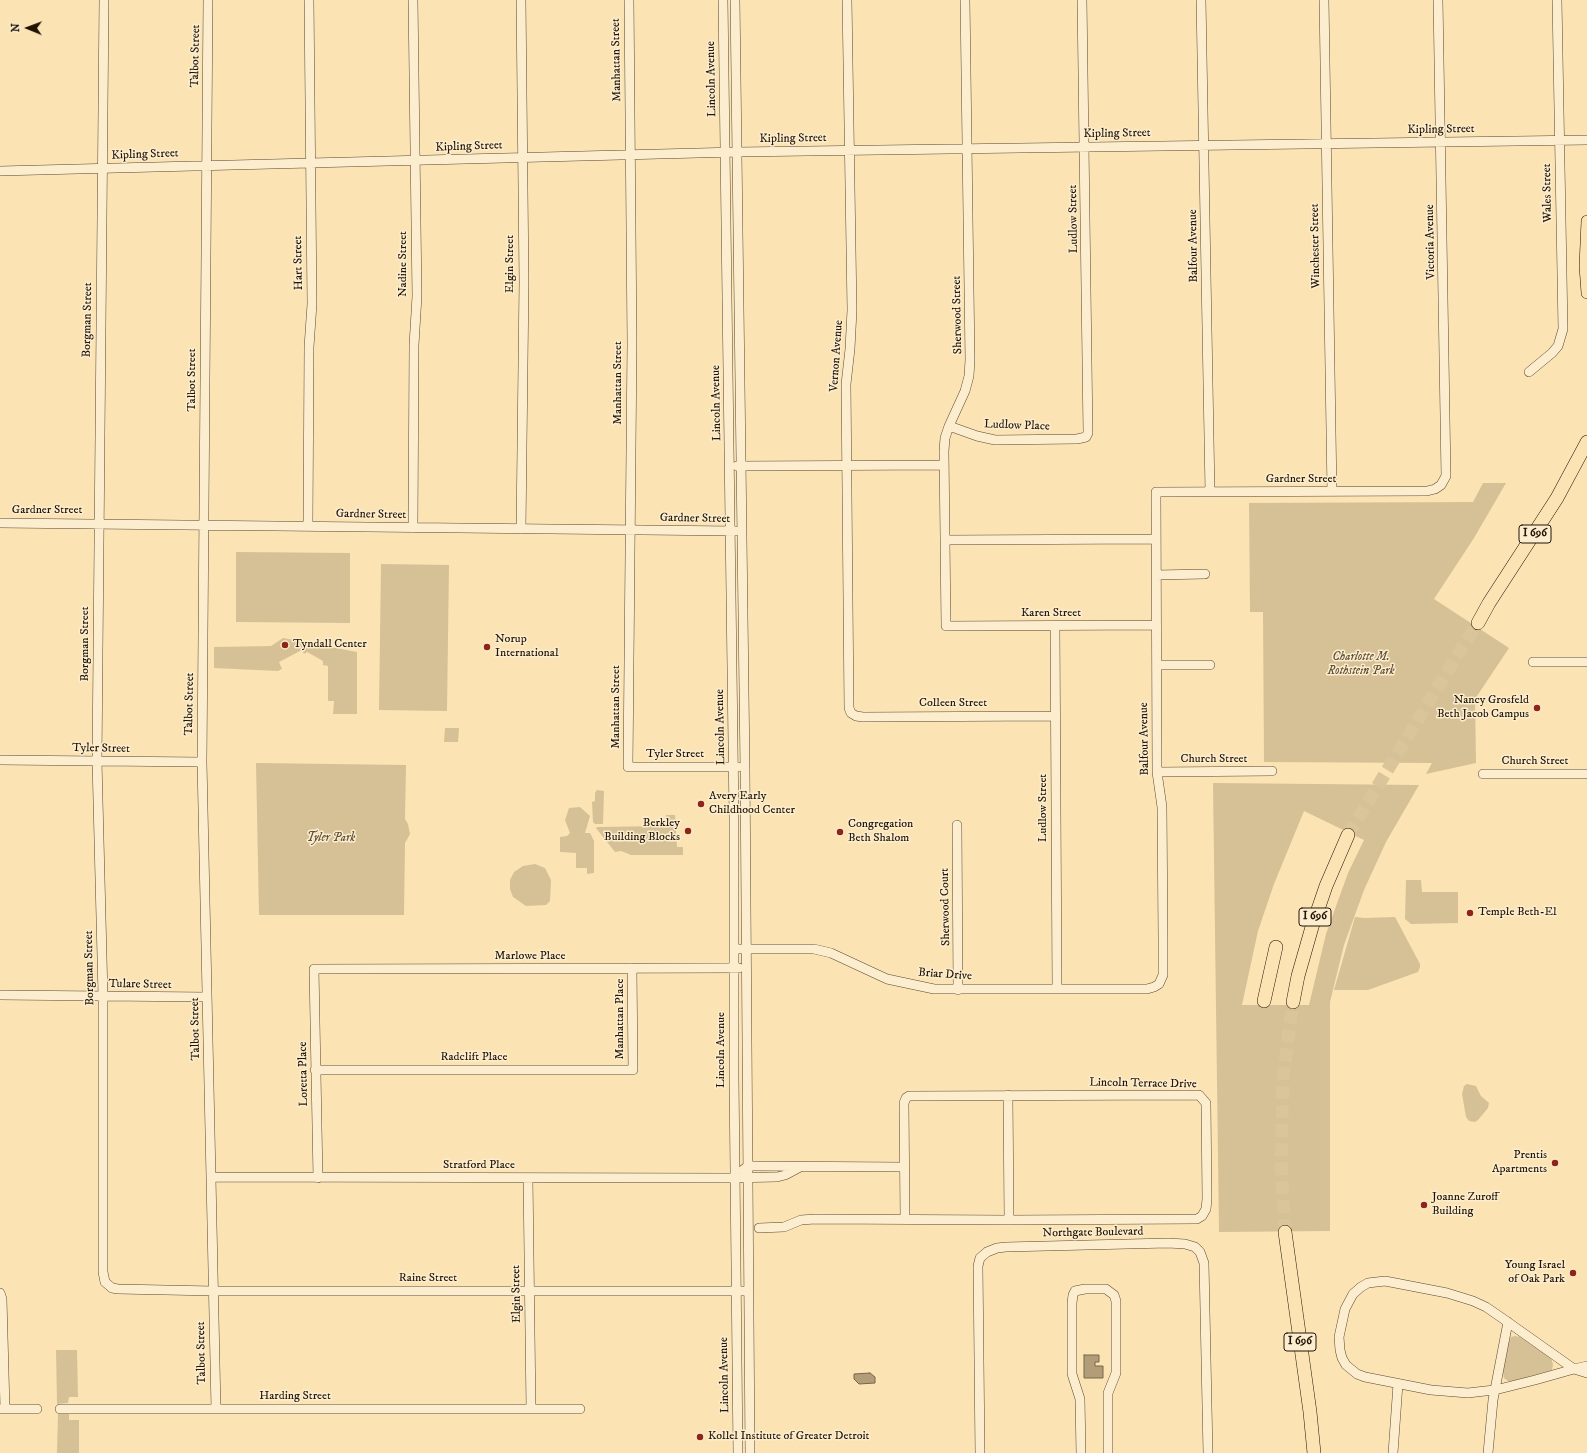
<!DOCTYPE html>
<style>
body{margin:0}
#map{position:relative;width:1587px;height:1453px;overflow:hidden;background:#fbe3b4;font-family:"IM FELL DW Pica",serif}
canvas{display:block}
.north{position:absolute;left:8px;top:8px;width:40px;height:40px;-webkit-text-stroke:3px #fcedce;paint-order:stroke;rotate:271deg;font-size:11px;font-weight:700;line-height:16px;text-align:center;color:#211405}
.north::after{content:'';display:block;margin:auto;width:14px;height:18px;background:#211405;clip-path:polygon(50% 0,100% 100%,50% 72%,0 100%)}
</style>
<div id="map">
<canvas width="1587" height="1453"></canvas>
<div class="north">N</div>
</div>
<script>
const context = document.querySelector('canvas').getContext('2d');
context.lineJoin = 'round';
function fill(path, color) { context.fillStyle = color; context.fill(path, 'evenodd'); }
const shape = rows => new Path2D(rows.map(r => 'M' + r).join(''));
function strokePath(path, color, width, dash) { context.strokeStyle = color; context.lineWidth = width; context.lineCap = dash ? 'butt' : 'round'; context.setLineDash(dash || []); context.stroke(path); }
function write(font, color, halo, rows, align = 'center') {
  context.font = font + ' "IM FELL DW Pica",serif'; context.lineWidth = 3; context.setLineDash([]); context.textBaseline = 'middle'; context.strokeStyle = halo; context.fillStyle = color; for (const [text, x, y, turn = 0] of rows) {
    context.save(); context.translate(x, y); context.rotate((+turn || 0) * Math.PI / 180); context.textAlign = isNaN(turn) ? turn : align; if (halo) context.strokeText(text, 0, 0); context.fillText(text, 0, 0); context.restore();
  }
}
fill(shape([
 [1483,483,1506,483,1474,538,1434,599,1509,648,1475,699,1476,763,1426,774,1432,763,1264,762,1263,612,1250,612,1249,503,1473,502],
 [236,552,350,553,350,623,236,622],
 [381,564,449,565,447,711,379,710],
 [283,638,357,652,357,714,333,714,334,701,328,701,328,666,323,665,323,661,307,652,304,654,302,650,279,662,282,669,278,671,214,668,214,647,271,646],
 [445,728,459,728,458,742,444,742],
 [256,763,406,765,405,819,408,824,410,834,405,843,404,915,259,915],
 [1213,783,1419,785,1386,842,1364,890,1344,945,1330,1002,1330,1231,1219,1232],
 [1304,811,1364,840,1348,873,1326,934,1309,1005,1242,1005,1258,931,1274,884],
 [597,790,604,791,603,824,595,824,593,822,592,802,595,801,595,793],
 [580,807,590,816,585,833,590,833,594,841,594,873,587,874,587,868,576,868,576,853,560,852,560,837,567,836,570,833,565,820,569,808],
 [666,815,675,815,677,847,683,847,683,855,631,855,621,851,615,852,596,828,597,827,666,826],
 [535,864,545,868,551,880,550,901,546,905,526,906,513,897,510,889,510,880,514,872,523,866],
 [1406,880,1421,880,1422,892,1458,892,1458,923,1411,924,1405,919],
 [1355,917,1364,918,1395,917,1420,964,1420,967,1418,972,1368,990,1334,990],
 [1467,1084,1476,1086,1481,1096,1489,1103,1488,1108,1478,1120,1475,1122,1469,1121,1466,1117,1462,1094,1464,1086],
 [1515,1336,1520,1337,1551,1358,1553,1364,1552,1370,1514,1381,1508,1381,1504,1378,1503,1372,1509,1342,1511,1337],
 [56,1350,77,1350,78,1397,69,1397,68,1403,57,1404],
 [58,1413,69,1414,69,1420,79,1420,79,1453,57,1453]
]), '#d6c096');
const water = shape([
 [1084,1355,1099,1355,1099,1362,1095,1362,1095,1366,1103,1366,1103,1378,1084,1378,1084,1355],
 [870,1373,875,1377,875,1383,859,1384,854,1379,854,1374,870,1373]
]);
fill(water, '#b19d78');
strokePath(water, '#77664a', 1);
strokePath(shape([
 [1348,835,1456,657,1478,623],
 [1285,1232,1281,1161,1283,1077,1293,1002]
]), '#dac49a', 13, [13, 6]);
const minor = shape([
 [104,0,97,761,103,996,103,1272,105,1282,112,1288,118,1289,213,1291,749,1291],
 [208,0,202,762,216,1409],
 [521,0,524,282,521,529],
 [629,0,632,343,628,767,738,767],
 [723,0,734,817,734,1078,738,1453],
 [735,0,745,767,750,1453],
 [847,0,852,310,850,349,846,384,849,708,851,713,856,716,863,717,1055,716],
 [965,0,970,360,969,376,965,391,949,426,945,438,944,451,946,626,1156,625],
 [1201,0,1210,492],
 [1324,0,1332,492],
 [0,171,737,152,1587,140],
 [1529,372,1552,353,1558,346,1563,329,1557,0],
 [949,426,977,436,995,440,1077,439,1086,437,1088,433,1082,0],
 [737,466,944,465],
 [0,523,735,531],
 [308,526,309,347,312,304,309,0],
 [413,528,414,345,417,296,413,0],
 [945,540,1156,539],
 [1156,575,1205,574],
 [1055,626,1057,989],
 [1533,662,1587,662],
 [1157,665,1210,665],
 [0,760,202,762],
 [1157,772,1272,771],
 [1483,774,1587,774],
 [957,825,958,990],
 [734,949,814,949,831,953,887,979,934,989,1147,989,1154,987,1159,984,1163,975,1163,938,1162,807,1157,772,1156,492,1427,491,1435,489,1441,485,1446,476,1438,0],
 [0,995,207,997],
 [315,1070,633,1070,632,968],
 [1008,1095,1009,1220],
 [743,1170,748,1166,756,1166,904,1167],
 [211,1177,727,1178,777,1177,785,1175,800,1167],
 [318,1178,314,969,739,968],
 [528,1178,531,1409],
 [759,1228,784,1227,801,1220,815,1219,1009,1220,1197,1219,1202,1216,1206,1209,1207,1199,1206,1103,1199,1095,909,1096,906,1098,904,1103,905,1219],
 [0,1293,2,1299,5,1409],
 [1587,1366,1574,1369,1535,1380,1495,1390,1485,1391,1468,1393,1431,1390,1365,1377,1357,1374,1346,1365,1342,1358,1340,1350,1339,1337,1345,1309,1353,1294,1361,1287,1368,1283,1385,1281,1447,1293,1473,1301,1486,1307,1502,1318,1574,1369,1587,1373],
 [0,1409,37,1409],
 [60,1409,580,1409],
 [980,1453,978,1266,980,1258,987,1252,997,1248,1006,1247,1168,1243,1185,1244,1195,1247,1200,1252,1204,1263,1208,1453],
 [1081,1453,1080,1399,1072,1374,1072,1303,1073,1295,1075,1291,1085,1289,1106,1289,1114,1295,1116,1301,1116,1373,1108,1393,1108,1453],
 [1393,1453,1398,1384],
 [1488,1453,1493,1400,1508,1322]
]);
const major = shape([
 [1587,221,1585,266,1587,293]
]);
const highway = shape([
 [1478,623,1489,603,1557,498,1587,442],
 [1264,1001,1276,947],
 [1293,1002,1298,976,1312,927,1326,886,1348,835],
 [1285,1232,1310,1412,1314,1453]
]);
strokePath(minor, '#584831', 10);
strokePath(major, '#211405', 12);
strokePath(highway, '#211405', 14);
strokePath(minor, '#fcedce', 9);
strokePath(major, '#fbe3b4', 11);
strokePath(highway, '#fbe3b4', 13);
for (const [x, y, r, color] of [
 [285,645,4,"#8f2418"],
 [487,647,4,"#8f2418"],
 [1537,708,4,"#8f2418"],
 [701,804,4,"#8f2418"],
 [688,831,4,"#8f2418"],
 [840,832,4,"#8f2418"],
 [1470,913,4,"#8f2418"],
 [1555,1163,4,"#8f2418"],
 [1424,1205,4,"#8f2418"],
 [1573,1273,4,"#8f2418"],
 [700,1437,4,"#8f2418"]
]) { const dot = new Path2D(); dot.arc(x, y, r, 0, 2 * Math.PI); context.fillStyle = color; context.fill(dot); strokePath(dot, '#fcedce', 1.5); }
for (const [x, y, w] of [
 [1535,534,32],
 [1315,917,32],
 [1300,1342,32]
]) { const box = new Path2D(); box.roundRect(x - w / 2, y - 9, w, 18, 3); context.fillStyle = '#fcedce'; context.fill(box); strokePath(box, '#211405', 1); }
write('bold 11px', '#211405', null, [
 ["I 696",1535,534],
 ["I 696",1315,917],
 ["I 696",1300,1342]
]);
write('12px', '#211405', '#fcedce', [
 ["Talbot Street",196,56,-89],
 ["Manhattan Street",617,60,-91],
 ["Lincoln Avenue",712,79,-91],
 ["Kipling Street",1441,130,-1],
 ["Kipling Street",1117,134,-1],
 ["Kipling Street",793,139,-1],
 ["Kipling Street",469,147,-2],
 ["Kipling Street",145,155,-2],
 ["Wales Street",1548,193,-91],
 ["Ludlow Street",1074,219,-91],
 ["Victoria Avenue",1431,242,-91],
 ["Balfour Avenue",1194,246,-91],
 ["Winchester Street",1316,246,-91],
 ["Hart Street",299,263,-91],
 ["Nadine Street",404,264,-90],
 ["Elgin Street",511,264,-90],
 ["Sherwood Street",958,315,-91],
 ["Borgman Street",88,320,-89],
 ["Vernon Avenue",837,356,-86],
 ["Talbot Street",193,380,-90],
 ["Manhattan Street",619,383,-90],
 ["Lincoln Avenue",717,403,-91],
 ["Ludlow Place",1017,426,2],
 ["Gardner Street",1301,480],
 ["Gardner Street",47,511],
 ["Gardner Street",371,515,1],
 ["Gardner Street",695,519,1],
 ["Karen Street",1051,614],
 ["Borgman Street",86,644,-90],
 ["Talbot Street",190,704,-89],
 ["Colleen Street",953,704],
 ["Manhattan Street",617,707,-90],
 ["Lincoln Avenue",721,727,-91],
 ["Balfour Avenue",1145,739,-91],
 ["Tyler Street",101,749,1],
 ["Tyler Street",675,755],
 ["Church Street",1214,760],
 ["Church Street",1535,762],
 ["Ludlow Street",1044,808,-90],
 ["Sherwood Court",946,907,-91],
 ["Marlowe Place",530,957],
 ["Borgman Street",90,968,-91],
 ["Briar Drive",945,975,4],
 ["Tulare Street",140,985,1],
 ["Manhattan Place",621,1019,-90],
 ["Talbot Street",196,1029,-91],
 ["Lincoln Avenue",722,1050,-90],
 ["Radclift Place",474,1058],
 ["Loretta Place",304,1074,-91],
 ["Lincoln Terrace Drive",1143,1084,1],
 ["Stratford Place",479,1166],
 ["Northgate Boulevard",1093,1233,-1],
 ["Raine Street",428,1279],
 ["Elgin Street",517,1294,-91],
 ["Talbot Street",202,1353,-91],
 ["Lincoln Avenue",725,1375,-91],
 ["Harding Street",295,1397]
]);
write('12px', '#211405', '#fcedce', [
 ["Norup",495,640],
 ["International",495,654],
 ["Tyndall Center",293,645],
 ["Nancy Grosfeld",1529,701,"right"],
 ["Beth Jacob Campus",1529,715,"right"],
 ["Avery Early",709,797],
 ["Childhood Center",709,811],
 ["Berkley",680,824,"right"],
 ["Building Blocks",680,838,"right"],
 ["Congregation",848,825],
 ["Beth Shalom",848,839],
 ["Temple Beth-El",1478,913],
 ["Prentis",1547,1156,"right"],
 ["Apartments",1547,1170,"right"],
 ["Joanne Zuroff",1432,1198],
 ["Building",1432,1212],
 ["Young Israel",1565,1266,"right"],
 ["of Oak Park",1565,1280,"right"],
 ["Kollel Institute of Greater Detroit",708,1437]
], 'left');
write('italic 12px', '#605038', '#fcedce', [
 ["Charlotte M.",1361,658],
 ["Rothstein Park",1361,672],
 ["Tyler Park",331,839]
]);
</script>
